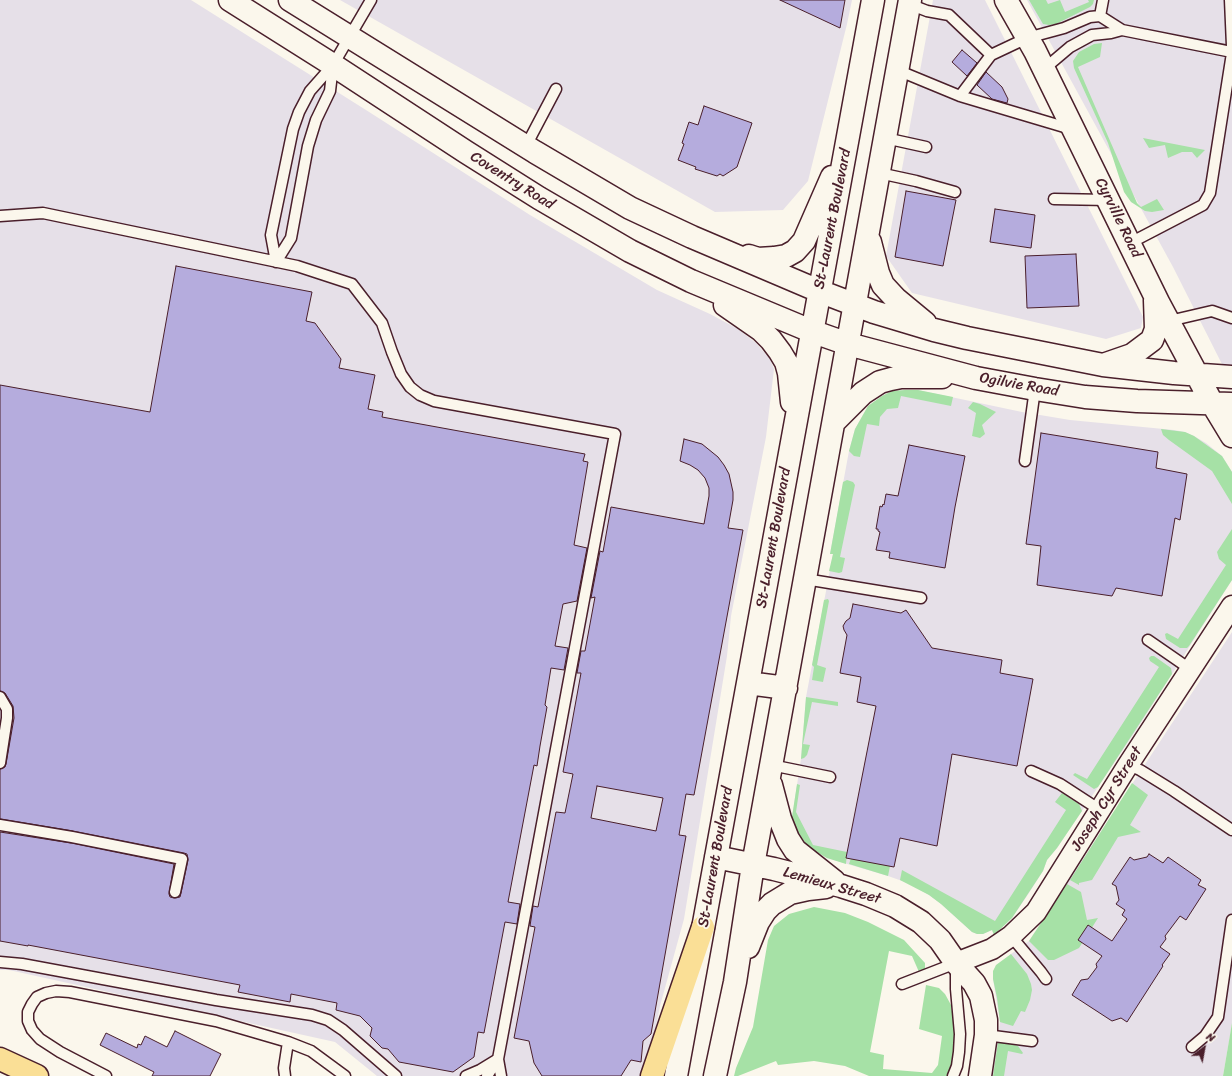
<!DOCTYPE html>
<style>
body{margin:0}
#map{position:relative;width:1232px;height:1076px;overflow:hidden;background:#fbf7ec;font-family:Sriracha,sans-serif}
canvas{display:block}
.north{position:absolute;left:1184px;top:1028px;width:40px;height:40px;-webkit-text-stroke:3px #fbf7ec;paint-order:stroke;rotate:32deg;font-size:11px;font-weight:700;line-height:16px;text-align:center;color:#4a1f2b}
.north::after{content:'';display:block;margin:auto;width:14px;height:18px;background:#4a1f2b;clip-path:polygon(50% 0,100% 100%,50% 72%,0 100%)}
</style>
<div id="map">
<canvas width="1232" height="1076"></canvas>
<div class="north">N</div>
</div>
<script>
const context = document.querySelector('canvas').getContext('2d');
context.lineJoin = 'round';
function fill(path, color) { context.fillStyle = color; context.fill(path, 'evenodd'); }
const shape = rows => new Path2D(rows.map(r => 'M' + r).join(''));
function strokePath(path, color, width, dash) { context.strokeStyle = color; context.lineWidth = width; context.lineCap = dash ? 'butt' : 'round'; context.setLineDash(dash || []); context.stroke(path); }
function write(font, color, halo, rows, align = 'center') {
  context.font = font + ' Sriracha,sans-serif'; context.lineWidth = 3.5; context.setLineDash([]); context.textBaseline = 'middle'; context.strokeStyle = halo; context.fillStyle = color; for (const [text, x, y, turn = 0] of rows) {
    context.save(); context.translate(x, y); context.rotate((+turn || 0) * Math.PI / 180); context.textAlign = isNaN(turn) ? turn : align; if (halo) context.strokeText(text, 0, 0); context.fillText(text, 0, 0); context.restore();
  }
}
fill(shape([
 [0,0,191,0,366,110,530,215,657,290,710,314,738,329,756,343,770,359,774,369,766,437,731,616,727,656,684,919,660,1006,646,1076,377,1076,335,1042,9,970,0,970],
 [340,0,852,0,847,24,808,181,783,210,715,212],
 [933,0,985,0,1143,317,1141,328,1106,339,912,293,886,256],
 [1027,0,1232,0,1232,384,1173,267],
 [905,390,918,390,1022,412,1070,420,1174,430,1185,432,1194,436,1206,443,1222,456,1232,472,1232,580,1137,729,1057,848,1047,860,1043,871,1029,893,1012,918,994,935,992,930,983,934,977,934,972,932,941,904,929,895,908,883,888,876,827,858,815,851,806,844,798,833,792,817,801,759,806,697,833,554,830,554,849,451,855,429,868,406,882,396,892,391],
 [1232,632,1232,1024,1223,1076,993,1076,1000,1022,993,979,1011,954,1029,941]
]), '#e6e0e8');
fill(shape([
 [1029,0,1046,0,1048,4,1060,0,1065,12,1089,2,1088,0,1094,0,1093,4,1090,7,1056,24,1049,25,1043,24],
 [1102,43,1100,57,1078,67,1137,203,1141,207,1157,199,1164,210,1152,212,1145,211,1131,202,1124,192,1108,143,1074,68,1073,61,1079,52,1094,44],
 [1143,138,1205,150,1197,158,1192,152,1182,152,1168,158,1165,145,1149,148],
 [905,390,918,390,953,397,951,406,901,396,898,408,887,409,880,417,879,426,867,424,860,457,854,456,849,451,855,429,868,406,882,396,892,391],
 [973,402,980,404,996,412,982,425,985,434,980,438,972,436,976,413,968,408],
 [1161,429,1185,432,1194,436,1222,456,1232,472,1232,504,1212,471,1169,440,1163,435],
 [847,480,853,482,855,485,840,557,845,558,842,572,839,573,829,571,833,554,830,554,843,482],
 [1232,529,1232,580,1189,646,1187,648,1180,648,1166,639,1165,634,1167,633,1178,639,1226,565,1219,559,1217,552],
 [828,599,829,601,817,665,826,668,823,682,812,680,814,667,812,665,824,600],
 [1151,656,1154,656,1171,668,1172,674,1098,787,1094,789,1073,775,1075,773,1087,779,1159,667,1150,661,1149,658],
 [806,697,838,702,838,706,812,702,803,744,810,745,807,755,804,758,801,759],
 [1132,783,1148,795,1130,825,1141,832,1118,837,1092,880,1079,883,1079,885,1070,880],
 [797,784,800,785,796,812,813,845,847,852,846,864,827,858,815,851,806,844,798,833,792,817],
 [1062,793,1079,804,1082,811,1057,848,1047,860,1043,871,1012,918,994,935,992,930,983,934,977,934,972,932,941,904,929,895,900,880,902,870,995,921,1066,810,1055,802],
 [851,858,890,866,888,876,849,864],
 [1067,884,1081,892,1087,920,1098,918,1079,948,1054,960,1048,960,1029,941],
 [814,907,845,913,868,922,904,940,925,963,925,969,919,972,912,956,889,951,870,1052,884,1055,883,1069,932,1073,938,1065,942,1036,919,1029,926,985,939,988,945,994,951,1005,955,1034,954,1055,948,1076,869,1076,845,1066,814,1061,778,1065,776,1061,738,1076,734,1076,736,1068,753,1027,768,940,774,926,789,914],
 [1011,954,1027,974,1031,984,1032,990,1030,1000,1025,1012,1021,1011,1013,1026,1000,1022,997,998,993,979,993,971,996,965],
 [1232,1023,1232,1076,1223,1076],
 [998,1042,1004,1042,1018,1046,1023,1053,1022,1054,1008,1051,1004,1076,993,1076]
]), '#a6e1a6');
const building = shape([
 [780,0,845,0,840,28,780,0],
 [962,50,977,63,967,76,952,62,962,50],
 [986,72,1002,87,1008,99,1007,103,992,99,977,85,986,72],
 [704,106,752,123,737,167,723,176,720,174,717,176,695,169,696,167,678,160,684,144,682,143,689,122,698,125,704,106],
 [906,191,956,200,943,266,895,257,906,191],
 [995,209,1035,215,1031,248,990,242,995,209],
 [1076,254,1079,306,1027,308,1025,256,1076,254],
 [176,266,312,292,306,321,315,323,341,359,339,368,375,375,368,409,383,412,382,417,585,454,583,461,588,462,574,545,587,548,577,601,563,604,555,646,568,648,564,670,551,668,545,705,547,707,540,746,537,766,534,765,508,902,520,904,517,924,505,922,484,1033,478,1032,474,1057,453,1072,399,1062,388,1049,382,1048,370,1036,372,1028,360,1016,336,1010,337,1003,291,994,290,1002,238,992,240,985,28,945,28,946,0,941,0,832,71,843,174,864,169,894,170,897,174,898,180,897,181,893,188,860,187,854,184,853,73,831,0,819,0,769,5,767,6,764,14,718,13,706,5,693,0,691,0,385,150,412,176,266],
 [1041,433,1158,452,1156,468,1187,474,1180,520,1175,518,1162,596,1116,588,1112,596,1037,585,1041,546,1026,544,1041,433],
 [684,439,702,444,718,457,724,465,729,474,733,492,733,500,728,528,743,530,694,795,686,794,679,835,686,836,651,1034,643,1041,641,1062,631,1060,621,1076,542,1076,534,1063,529,1041,514,1038,535,927,530,926,533,906,538,907,556,812,565,813,573,774,563,772,581,673,577,673,581,651,585,651,595,597,591,598,600,551,603,552,611,507,704,524,709,496,709,488,705,478,698,470,690,465,680,461,684,439],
 [597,786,663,798,656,831,591,818,597,786],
 [909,445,965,456,955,507,945,568,889,558,890,552,876,550,880,532,878,531,878,529,876,529,880,506,882,507,883,504,884,505,886,494,898,496,909,445],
 [853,604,901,613,906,610,932,648,1002,660,1000,673,1033,679,1017,766,952,754,937,846,900,838,894,867,846,858,876,706,857,702,861,677,840,673,847,635,844,630,843,626,846,621,850,618,853,604],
 [1149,854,1163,863,1168,857,1201,880,1198,885,1206,889,1186,920,1180,916,1165,936,1166,939,1160,947,1170,954,1162,965,1163,966,1127,1022,1121,1018,1112,1021,1072,995,1081,980,1088,979,1097,967,1096,964,1102,956,1078,940,1088,925,1112,941,1127,919,1122,915,1125,910,1116,904,1119,900,1116,886,1112,884,1130,857,1134,860,1147,857,1149,854],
 [175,1031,221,1054,210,1076,152,1076,154,1072,100,1045,106,1033,137,1048,138,1044,141,1045,145,1036,167,1047,175,1031]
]);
fill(building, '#b5acdd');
strokePath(building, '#4a1f2b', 1);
const lane = shape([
 [1230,0,1232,46],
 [909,4,927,11,949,15,991,55,960,96],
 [1100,16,1103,0],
 [991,55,1027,38,1064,28,1090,17,1100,16,1122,30,1232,52],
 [1044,69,1070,47,1092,35,1111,33,1122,30],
 [897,70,960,96,1071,129],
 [885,138,926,147],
 [526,146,556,89],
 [879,173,916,181,955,192],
 [1054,199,1109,200],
 [0,216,43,213,297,266,352,284,382,323,392,352,401,374,410,387,420,395,434,401,456,405,615,434,498,1059,487,1076],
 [1130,243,1203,205,1210,193,1232,53],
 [276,262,271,235,293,129,299,112,310,91,333,65,371,0],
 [276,262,291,238,308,146,316,120,330,91,333,65],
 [1169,321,1212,311,1232,318],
 [1025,461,1035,389],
 [805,579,921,598],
 [1148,640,1190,669],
 [0,697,7,709,7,718,0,763],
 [771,765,830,777],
 [1128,765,1140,770,1174,791,1232,830],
 [1031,771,1060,784,1100,810],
 [0,825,72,837,182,859,175,892],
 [1011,936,1041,972,1046,979],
 [0,962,22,964,216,1000,312,1015,328,1020,343,1030,396,1076],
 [902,984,956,963,956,989,960,1034,959,1052,957,1066,953,1076],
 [986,1035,1032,1041],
 [1192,1047,1205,1036,1218,1017,1232,920],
 [106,1076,60,1052,40,1039,32,1030,28,1021,28,1012,32,1004,37,997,46,993,56,991,70,992,216,1021,288,1042,311,1051,345,1076],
 [285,1076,284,1068,288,1042],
 [466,1076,480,1070,498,1059,501,1076]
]);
const street = shape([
 [956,963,992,949,1011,936,1036,912,1128,765,1232,606]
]);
const secondary = shape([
 [230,0,333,65,466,152,539,198,630,251,691,281,811,331,848,344,976,378,1035,389,1085,397,1137,401,1232,404],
 [290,0,535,152,630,208,692,237,819,291,874,312,934,330,967,338,1103,365,1174,373,1232,377],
 [1006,0,1035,51,1159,304,1212,403,1232,436],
 [870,242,878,273,883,285,896,299,925,323],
 [749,256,758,259,774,258,786,256,795,251,804,241,832,177],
 [725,305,761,330,771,340,780,352,786,362,789,373,792,402],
 [1106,364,1132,355,1152,340,1156,329,1155,300],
 [834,422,863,393,880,382,891,379,901,377,942,377],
 [748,683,786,688],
 [771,785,780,819,788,839,795,850,805,858,834,881],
 [716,857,774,869,841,886,866,894,895,906,921,922,940,940,956,963,974,983,981,996,986,1020,986,1035,980,1076],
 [748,947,758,922,765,911,772,904,790,893,808,889,826,887],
 [676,1076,873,0],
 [715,1076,735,982,753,865,910,0]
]);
const highway = shape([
 [0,1059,37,1076],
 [652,1076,703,927]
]);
strokePath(lane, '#4a1f2b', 13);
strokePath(street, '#4a1f2b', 23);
strokePath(secondary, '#4a1f2b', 25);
strokePath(highway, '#4a1f2b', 25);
strokePath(lane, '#fbf7ec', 10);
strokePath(street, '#fbf7ec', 20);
strokePath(secondary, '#fbf7ec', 22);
strokePath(highway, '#fadf96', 22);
write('15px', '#4a1f2b', '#fbf7ec', [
 ["Coventry Road",512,181,32],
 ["Cyrville Road",1118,218,64],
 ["St-Laurent Boulevard",833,219,-79],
 ["Ogilvie Road",1019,385,10],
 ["St-Laurent Boulevard",774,538,-80],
 ["Joseph Cyr Street",1107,799,-58],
 ["St-Laurent Boulevard",716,857,-80],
 ["Lemieux Street",832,886,16]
]);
</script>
